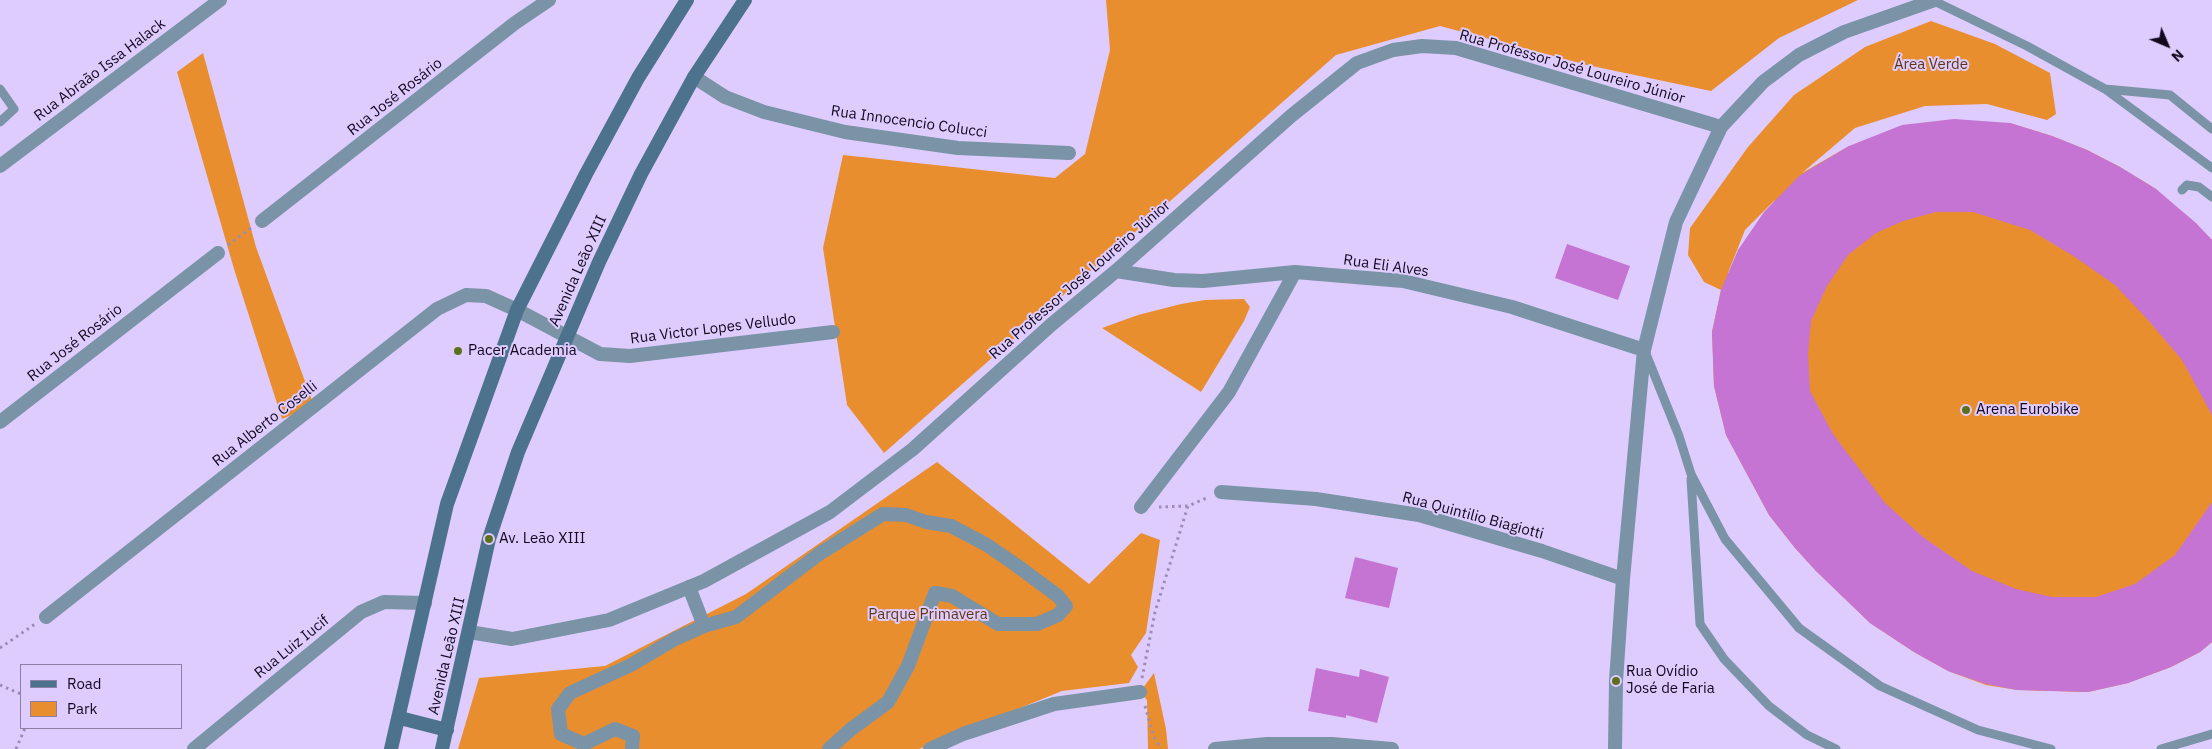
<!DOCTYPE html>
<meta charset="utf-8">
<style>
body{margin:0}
#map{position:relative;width:2212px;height:749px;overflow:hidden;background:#deccfe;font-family:"IBM Plex Sans",sans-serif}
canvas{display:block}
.legend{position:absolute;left:20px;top:664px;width:162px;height:65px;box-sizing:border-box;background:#deccfe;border:1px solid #8c7ea4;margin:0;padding:6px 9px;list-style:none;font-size:15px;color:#12091e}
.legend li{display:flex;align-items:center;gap:10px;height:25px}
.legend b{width:25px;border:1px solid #8c7ea4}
.north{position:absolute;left:2142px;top:20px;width:50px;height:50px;-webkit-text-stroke:4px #deccfe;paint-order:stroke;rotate:135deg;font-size:14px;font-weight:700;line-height:20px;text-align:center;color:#12091e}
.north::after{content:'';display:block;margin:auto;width:18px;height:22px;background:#12091e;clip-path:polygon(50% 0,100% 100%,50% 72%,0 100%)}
</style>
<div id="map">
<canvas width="2212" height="749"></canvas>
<ul class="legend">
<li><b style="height:6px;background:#4d728d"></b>Road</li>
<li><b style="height:14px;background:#e98e2f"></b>Park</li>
</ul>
<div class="north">N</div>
</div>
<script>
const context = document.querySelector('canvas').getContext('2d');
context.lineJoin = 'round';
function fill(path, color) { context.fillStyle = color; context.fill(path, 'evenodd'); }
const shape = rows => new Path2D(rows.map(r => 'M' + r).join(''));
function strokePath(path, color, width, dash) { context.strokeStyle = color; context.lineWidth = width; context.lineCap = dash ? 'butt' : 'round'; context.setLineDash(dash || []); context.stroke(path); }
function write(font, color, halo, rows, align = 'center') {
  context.font = font + ' "IBM Plex Sans",sans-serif'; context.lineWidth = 4; context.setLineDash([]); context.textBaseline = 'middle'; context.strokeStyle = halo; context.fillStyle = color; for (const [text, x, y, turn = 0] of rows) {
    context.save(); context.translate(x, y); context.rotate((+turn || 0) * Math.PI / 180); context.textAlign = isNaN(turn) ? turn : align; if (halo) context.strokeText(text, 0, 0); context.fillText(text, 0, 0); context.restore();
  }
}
fill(shape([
 [1106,0,1858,0,1779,38,1711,91,1587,65,1440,26,1336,55,884,453,847,405,823,248,843,155,1055,178,1085,154,1110,50],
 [1931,21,1995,44,2050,73,2056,114,2047,120,1987,104,1925,106,1855,128,1802,173,1849,146,2010,123,2052,136,2087,150,2120,167,2156,189,2212,240,2212,642,2200,652,2171,667,2128,683,2088,692,2017,690,1986,685,1948,671,1914,652,1870,623,1816,571,1795,548,1769,515,1726,435,1714,386,1712,332,1721,290,1704,282,1688,255,1690,228,1748,147,1794,95,1865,47],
 [1775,200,1729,273,1728,273,1745,230],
 [203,53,256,247,314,406,282,419,234,269,177,72],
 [1244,299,1250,307,1244,321,1201,392,1102,328,1138,315,1181,304,1205,300],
 [937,462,1089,584,1141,533,1160,540,1146,633,1131,655,1138,667,1129,683,1062,691,919,749,458,749,479,678,605,666,746,594],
 [1154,673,1166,729,1168,749,1148,749,1147,700,1140,692]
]), '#e98e2f');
fill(shape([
 [1954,119,2010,123,2052,136,2087,150,2120,167,2156,189,2196,223,2212,240,2212,415,2182,360,2148,320,2115,285,2075,257,2030,230,1973,212,1936,212,1903,221,1876,233,1848,255,1827,286,1811,321,1808,354,1810,391,1833,434,1885,503,1923,537,1972,571,2016,589,2052,597,2096,597,2135,584,2175,555,2212,502,2212,642,2200,652,2171,667,2128,683,2088,692,2017,690,1986,684,1948,671,1914,652,1870,623,1816,571,1795,548,1769,515,1726,435,1714,386,1712,332,1721,290,1738,250,1764,212,1799,176,1849,146,1902,125],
 [1567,244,1630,266,1618,300,1555,278],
 [1355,557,1398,568,1389,608,1345,598],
 [1316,668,1359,677,1360,669,1389,677,1377,723,1346,715,1346,718,1308,711]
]), '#c674d4');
strokePath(shape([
 [228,245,251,228],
 [1159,507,1188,506],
 [0,648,35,624],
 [1142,678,1155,612,1188,506,1209,497],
 [0,685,21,694],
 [1145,706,1154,737,1161,749],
 [16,749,25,728]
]), '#9c8db6', 3, [2.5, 4]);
strokePath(shape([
 [1934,1,2027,46,2105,89,2212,168],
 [0,89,14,109,0,122],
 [2105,89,2170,95,2212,129],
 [2182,190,2187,185,2199,187,2212,197],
 [1646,354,1679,436,1691,474,1725,539,1799,628,1880,686,1978,730,2051,749],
 [1691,479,1700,624,1724,659,1769,706,1807,735,1836,749],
 [2161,749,2212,734]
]), '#7a93a6', 9);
strokePath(shape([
 [704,626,736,617,819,554,883,514,906,515,926,522,951,526,987,545,1016,565,1058,596,1066,606,1058,615,1037,624,998,624,952,596,935,593,908,666,888,702,850,730,829,749],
 [632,749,633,736,615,729,584,744,561,734,558,709,570,693,631,665,675,639,704,626,689,587]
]), '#7a93a6', 14);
strokePath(shape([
 [694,77,725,97,764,112,845,132,958,148,1069,153],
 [262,221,515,23,549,0],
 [1116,271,1174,280,1203,281,1295,272,1403,281,1512,307,1644,350],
 [0,422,218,253],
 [1221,492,1316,499,1419,515,1542,551,1623,579],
 [1141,507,1229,392,1295,272],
 [46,617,437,309,466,295,486,296,517,310,600,354,630,356,833,332],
 [469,632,512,639,609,620,704,581,830,512,913,449,1052,324,1116,271,1291,116,1357,63,1393,50,1422,46,1456,48,1721,127],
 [194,749,361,612,384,602,425,603],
 [930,749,963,734,1054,704,1140,692],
 [1215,749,1267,744,1332,744,1392,749],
 [1615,749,1616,681,1623,579,1644,350,1676,222,1721,127,1763,82,1799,55,1844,32,1935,0]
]), '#7a93a6', 14);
strokePath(shape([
 [0,166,220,0]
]), '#7a93a6', 14);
strokePath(shape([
 [400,718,447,730],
 [391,749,447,504,517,310,586,174,638,78,687,0],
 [442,749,489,539,518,452,599,262,641,174,694,77,745,0]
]), '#4d728d', 14);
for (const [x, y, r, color] of [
 [458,351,5,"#5d701e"],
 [1966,410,5,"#5d701e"],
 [489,539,5,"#5d701e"],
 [1616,681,5,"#5d701e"]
]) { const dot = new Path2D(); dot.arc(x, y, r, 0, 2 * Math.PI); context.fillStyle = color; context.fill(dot); strokePath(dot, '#deccfe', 2); }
write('15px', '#5e370f', '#deccfe', [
 ["Área Verde",1931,65],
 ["Parque Primavera",928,615]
]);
write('15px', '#12091e', '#deccfe', [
 ["Rua Professor José Loureiro Júnior",1572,67,16],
 ["Rua Abraão Issa Halack",100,70,-37],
 ["Rua José Rosário",395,97,-38],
 ["Rua Innocencio Colucci",909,122,8],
 ["Rua Eli Alves",1386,266,8],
 ["Avenida Leão XIII",578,271,-66],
 ["Rua Professor José Loureiro Júnior",1080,280,-41],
 ["Rua Victor Lopes Velludo",713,329,-7],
 ["Rua José Rosário",75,343,-38],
 ["Rua Alberto Coselli",265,424,-38],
 ["Rua Quintilio Biagiotti",1473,516,15],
 ["Rua Luiz Iucif",292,647,-39],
 ["Avenida Leão XIII",447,656,-77]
]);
write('15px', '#12091e', '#deccfe', [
 ["Pacer Academia",468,351],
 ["Arena Eurobike",1976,410],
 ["Av. Leão XIII",499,539],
 ["Rua Ovídio",1626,672],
 ["José de Faria",1626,689]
], 'left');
</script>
